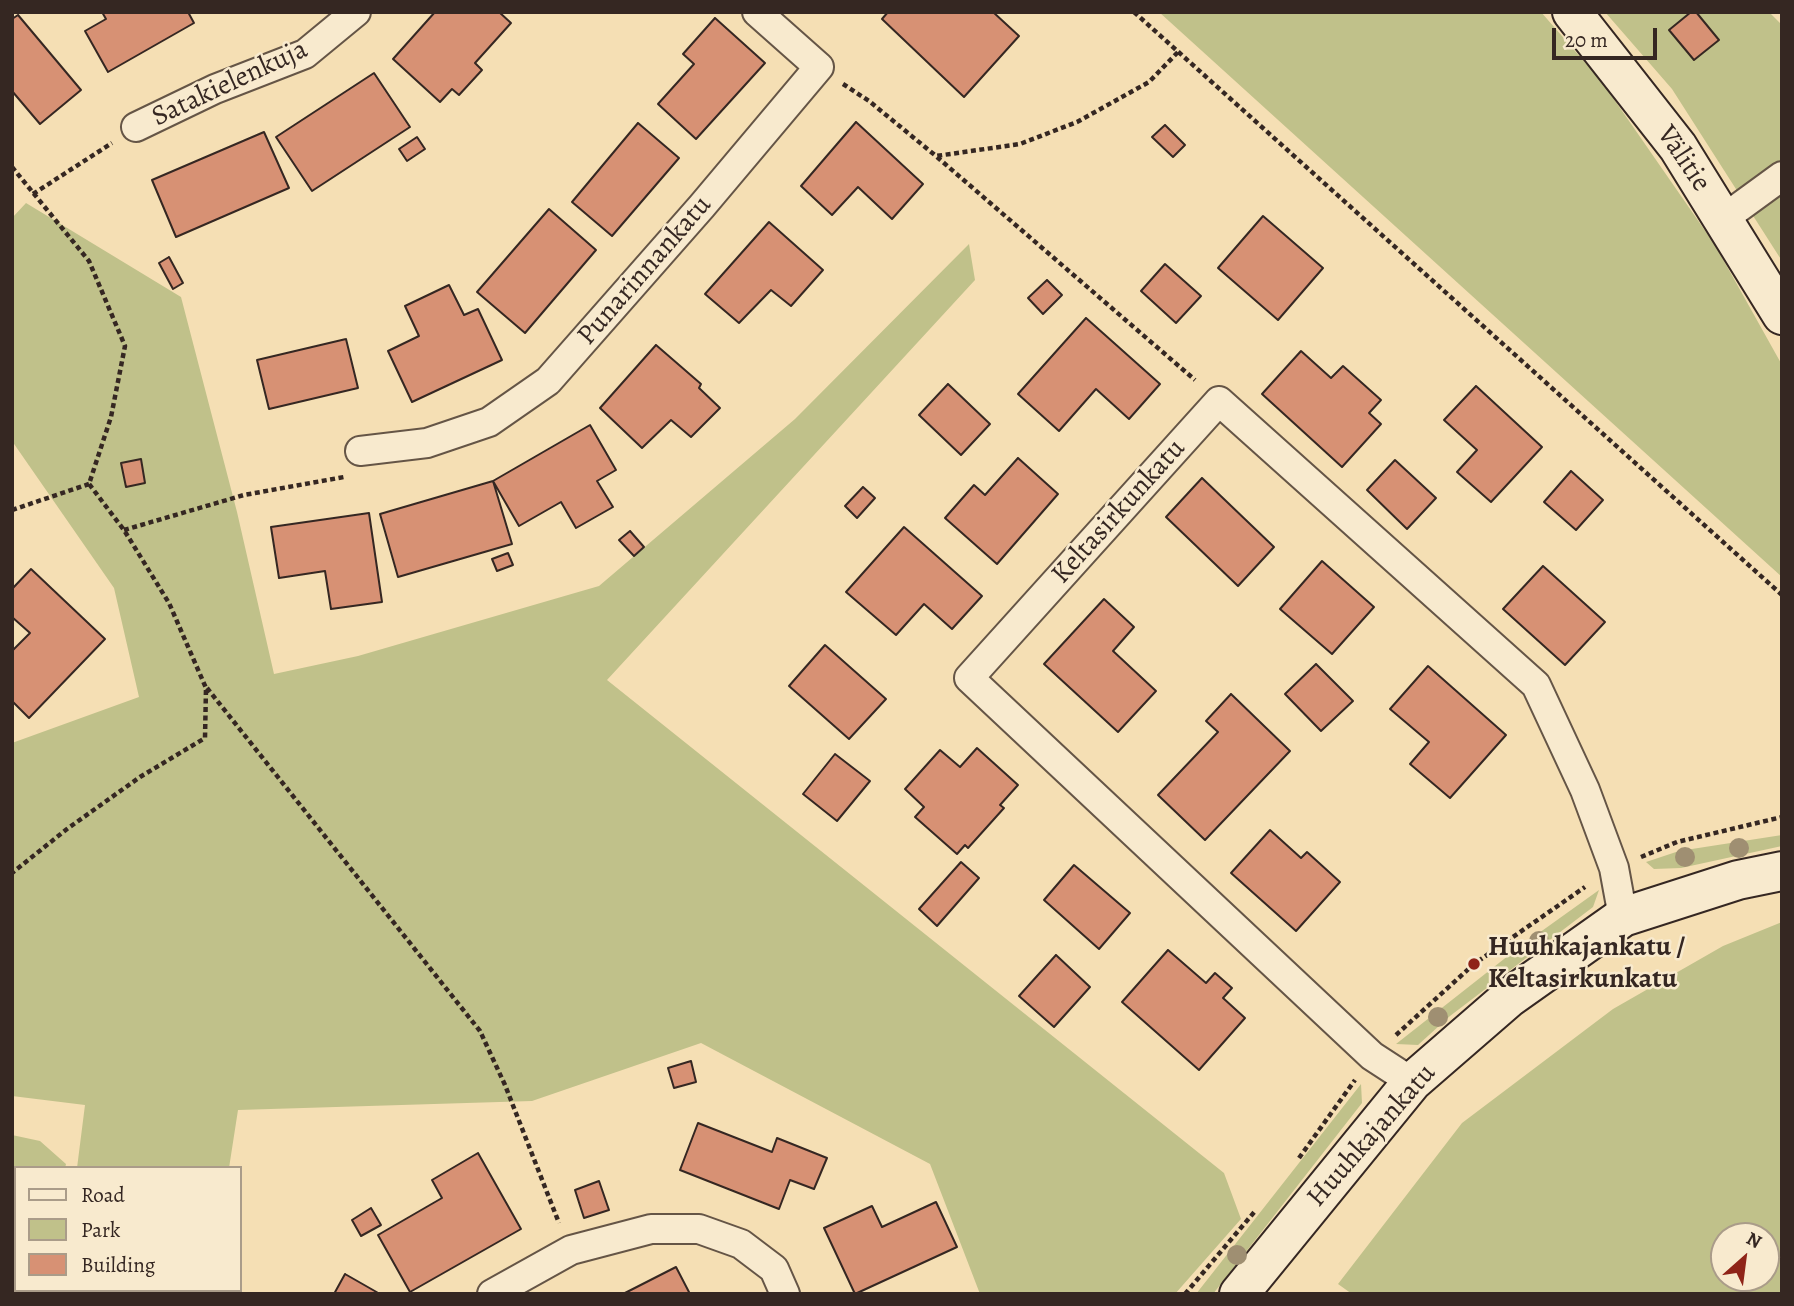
<!DOCTYPE html>
<meta charset="utf-8">
<style>
body{margin:0}
#map{position:relative;width:1794px;height:1306px;overflow:hidden;background:#f5dfb4;font-family:Alegreya,serif}
canvas{display:block}
.frame{position:absolute;inset:0;border:14px solid #352722;pointer-events:none}
.legend{position:absolute;left:14px;top:1166px;width:228px;height:126px;box-sizing:border-box;background:#f8eace;border:2px solid #aa9c89;margin:0;padding:9px 12px;list-style:none;font-size:21px;color:#352722}
.legend li{display:flex;align-items:center;gap:14px;height:35px}
.legend b{width:35px;border:2px solid #aa9c89}
.north{position:absolute;left:1710px;top:1222px;width:70px;height:70px;box-sizing:border-box;background:#f8eace;border:2px solid #aa9c89;border-radius:50%;rotate:28deg;font-size:19px;font-weight:700;line-height:28px;text-align:center;color:#352722}
.north::after{content:'';display:block;margin:auto;width:24px;height:32px;background:#8f2418;clip-path:polygon(50% 0,100% 100%,50% 72%,0 100%)}
.scale{position:absolute;left:1552px;top:28px;width:105px;height:32px;box-sizing:border-box;border:4px solid #352722;border-top:0;padding-left:9px;font-size:21px;line-height:24px;white-space:nowrap;color:#352722;-webkit-text-stroke:5px #f8eace;paint-order:stroke}
</style>
<div id="map">
<canvas width="1794" height="1306"></canvas>
<div class="frame"></div>
<ul class="legend">
<li><b style="height:9px;background:#f8eace"></b>Road</li>
<li><b style="height:19px;background:#c0c18a"></b>Park</li>
<li><b style="height:19px;background:#d79174"></b>Building</li>
</ul>
<div class="north">N</div>
<div class="scale">20 m</div>
</div>
<script>
const context = document.querySelector('canvas').getContext('2d');
context.lineJoin = 'round';
function fill(path, color) { context.fillStyle = color; context.fill(path, 'evenodd'); }
const shape = rows => new Path2D(rows.map(r => 'M' + r).join(''));
function strokePath(path, color, width, dash) { context.strokeStyle = color; context.lineWidth = width; context.lineCap = dash ? 'butt' : 'round'; context.setLineDash(dash || []); context.stroke(path); }
function write(font, color, halo, rows, align = 'center') {
  context.font = font + ' Alegreya,serif'; context.lineWidth = 5; context.setLineDash([]); context.textBaseline = 'middle'; context.strokeStyle = halo; context.fillStyle = color; for (const [text, x, y, turn = 0] of rows) {
    context.save(); context.translate(x, y); context.rotate((+turn || 0) * Math.PI / 180); context.textAlign = isNaN(turn) ? turn : align; if (halo) context.strokeText(text, 0, 0); context.fillText(text, 0, 0); context.restore();
  }
}
fill(shape([
 [1159,12,1541,12,1602,82,1715,245,1782,365,1782,577],
 [1605,12,1769,12,1782,25,1782,261,1672,89],
 [26,203,181,297,237,512,274,674,358,656,599,586,795,419,969,244,975,280,607,680,1224,1173,1241,1219,1175,1294,980,1294,930,1164,701,1043,532,1101,238,1110,229,1168,77,1168,85,1105,12,1096,12,743,139,697,114,588,12,441,12,218],
 [1782,835,1782,846,1681,868,1654,869,1646,862,1679,851],
 [1599,890,1593,907,1450,1016,1418,1045,1396,1044,1518,948],
 [1782,922,1782,1294,1352,1294,1338,1284,1462,1123,1613,1009,1723,946],
 [1766,1236,1766,1278,1724,1278,1724,1236],
 [1361,1084,1362,1103,1213,1294,1196,1294],
 [12,1135,40,1141,66,1164,65,1168,16,1168,16,1290,49,1290,48,1294,12,1294],
 [60,1290,212,1290,212,1294,59,1294]
]), '#c0c18a');
const building = shape([
 [102,12,188,12,194,23,108,72,85,31,106,19,102,12],
 [435,12,499,12,511,23,475,63,482,70,459,95,452,89,440,102,393,59,435,12],
 [888,12,993,12,1019,36,964,97,882,19,888,12],
 [1691,12,1696,12,1719,40,1694,60,1669,30,1691,12],
 [18,15,81,90,40,124,12,91,12,19,18,15],
 [715,18,765,63,696,139,658,104,694,64,683,54,715,18],
 [374,73,410,127,312,191,276,137,374,73],
 [856,122,923,184,892,219,858,187,832,215,801,186,856,122],
 [638,123,679,158,612,236,572,202,638,123],
 [1165,125,1185,145,1173,157,1152,137,1165,125],
 [264,132,289,188,176,237,152,180,264,132],
 [417,137,425,149,407,161,399,149,417,137],
 [549,209,596,250,525,333,477,292,549,209],
 [1263,216,1323,268,1278,320,1218,268,1263,216],
 [769,222,823,270,791,306,771,290,739,323,705,294,769,222],
 [169,257,183,283,173,289,159,263,169,257],
 [1165,264,1201,296,1176,323,1141,291,1165,264],
 [1047,280,1062,295,1043,314,1028,298,1047,280],
 [449,285,464,315,478,309,502,360,412,402,388,351,419,336,405,306,449,285],
 [1086,318,1160,384,1129,419,1096,389,1059,431,1018,394,1086,318],
 [346,339,358,388,269,409,257,360,346,339],
 [656,345,701,384,699,388,720,408,691,437,671,420,642,448,600,408,656,345],
 [1301,351,1331,378,1343,366,1381,400,1369,413,1381,424,1342,467,1262,394,1301,351],
 [948,384,990,424,961,455,919,415,948,384],
 [1476,386,1542,447,1491,502,1457,472,1477,450,1444,420,1476,386],
 [590,425,616,470,597,481,613,507,576,528,561,502,519,526,493,481,590,425],
 [1018,458,1058,494,997,564,945,518,974,485,985,495,1018,458],
 [141,459,145,483,126,487,121,463,141,459],
 [1395,460,1436,498,1407,529,1367,490,1395,460],
 [1571,471,1603,500,1576,530,1544,502,1571,471],
 [1202,478,1274,547,1238,586,1166,517,1202,478],
 [493,481,512,544,398,577,380,514,493,481],
 [863,487,875,498,857,518,845,506,863,487],
 [369,513,382,602,331,609,325,571,279,578,271,527,369,513],
 [904,527,982,596,952,629,924,604,896,635,846,592,904,527],
 [630,531,644,547,634,556,619,540,630,531],
 [508,553,513,565,497,571,492,559,508,553],
 [1322,561,1374,607,1332,654,1280,609,1322,561],
 [1543,566,1605,622,1565,665,1503,609,1543,566],
 [31,569,105,639,29,718,12,701,12,651,30,633,12,617,12,589,31,569],
 [1104,599,1134,627,1113,651,1156,691,1118,732,1044,664,1104,599],
 [825,645,886,699,849,739,789,686,825,645],
 [1316,664,1353,701,1321,731,1285,694,1316,664],
 [1428,666,1506,735,1450,798,1410,764,1429,742,1390,709,1428,666],
 [1231,694,1290,751,1205,840,1158,795,1218,732,1206,721,1231,694],
 [977,748,1018,785,1000,805,1004,808,968,848,965,845,957,854,915,817,924,807,905,789,940,750,960,767,977,748],
 [835,754,870,781,837,821,803,794,835,754],
 [1270,830,1301,858,1307,852,1340,882,1296,931,1231,873,1270,830],
 [961,862,979,878,937,926,919,909,961,862],
 [1074,865,1130,913,1099,949,1044,900,1074,865],
 [1168,950,1206,983,1215,973,1232,988,1223,998,1245,1018,1199,1070,1122,1002,1168,950],
 [1056,955,1090,987,1054,1027,1019,996,1056,955],
 [691,1061,696,1082,674,1088,668,1068,691,1061],
 [698,1123,772,1152,777,1138,827,1158,814,1189,790,1180,779,1209,680,1170,698,1123],
 [478,1153,521,1229,410,1292,378,1235,442,1198,432,1180,478,1153],
 [599,1181,609,1210,584,1218,575,1190,599,1181],
 [936,1202,957,1247,855,1294,824,1228,872,1206,882,1227,936,1202],
 [371,1208,381,1225,361,1236,352,1220,371,1208],
 [676,1267,690,1294,623,1294,676,1267],
 [345,1274,380,1294,334,1294,345,1274]
]);
fill(building, '#d79174');
strokePath(building, '#352722', 2);
const street = shape([
 [136,127,215,89,305,54,356,12],
 [1723,219,1782,176],
 [360,451,427,443,489,422,548,381,702,206,819,67,757,12],
 [1412,1082,1372,1056,969,678,1219,401,1536,685,1585,790,1614,868,1623,917],
 [492,1294,571,1250,651,1229,699,1229,741,1244,774,1269,785,1294]
]);
const secondary = shape([
 [1572,12,1678,147,1782,315],
 [1239,1294,1412,1082,1510,997,1623,917,1738,880,1782,871]
]);
strokePath(street, '#655546', 32);
strokePath(secondary, '#352722', 42);
strokePath(shape([
 [1134,12,1782,595],
 [843,84,869,101,936,156,1020,144,1077,122,1149,82,1178,52],
 [937,157,1195,380],
 [12,167,89,261,125,346,111,417,89,484,124,530,169,603,206,688,205,738,140,777,67,829,12,873],
 [33,194,112,143],
 [12,510,89,484],
 [124,530,244,495,344,477],
 [207,688,480,1031,505,1085,559,1223],
 [1641,857,1677,842,1782,817],
 [1396,1035,1474,964,1585,887],
 [1299,1158,1355,1080],
 [1185,1294,1256,1210]
]), '#352722', 4.5, [5, 3.5]);
strokePath(street, '#f8eace', 28);
strokePath(secondary, '#f8eace', 38);
context.fillStyle = '#9f8f72';
for (const [x, y] of [
 [1739,848],
 [1685,857],
 [1539,941],
 [1438,1017],
 [1237,1255]
]) { context.beginPath(); context.arc(x, y, 10, 0, 2 * Math.PI); context.fill(); }
for (const [x, y, r, color] of [
 [1474,964,7,"#8f2418"]
]) { const dot = new Path2D(); dot.arc(x, y, r, 0, 2 * Math.PI); context.fillStyle = color; context.fill(dot); strokePath(dot, '#f8eace', 2.5); }
write('28px', '#352722', '#f8eace', [
 ["Satakielenkuja",230,84,-25],
 ["Välitie",1683,159,56],
 ["Punarinnankatu",645,271,-49],
 ["Keltasirkunkatu",1119,512,-48],
 ["Huuhkajankatu",1372,1136,-49]
]);
write('bold 28px', '#352722', '#f8eace', [
 ["Huuhkajankatu /",1488,948],
 ["Keltasirkunkatu",1488,980]
], 'left');
</script>
